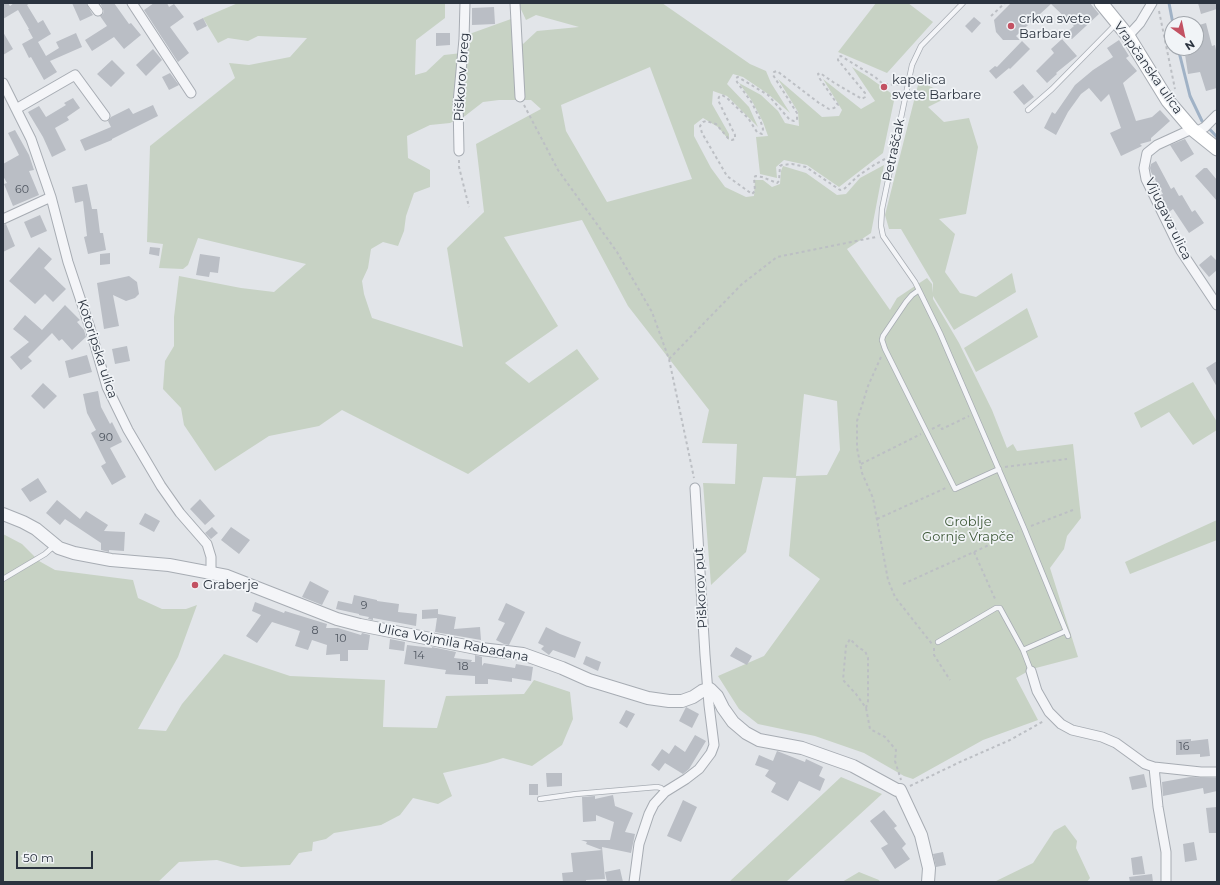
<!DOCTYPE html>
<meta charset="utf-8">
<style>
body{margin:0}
#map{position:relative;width:1220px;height:885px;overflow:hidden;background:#e2e5e9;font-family:Montserrat,sans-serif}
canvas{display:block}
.frame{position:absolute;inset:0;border:4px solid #2b333f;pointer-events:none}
.north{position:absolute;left:1164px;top:16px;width:40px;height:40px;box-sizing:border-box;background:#f1f4f7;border:1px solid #a2a7ad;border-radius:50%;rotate:147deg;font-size:11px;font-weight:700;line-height:16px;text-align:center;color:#2b333f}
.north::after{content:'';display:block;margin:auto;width:14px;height:18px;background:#c35263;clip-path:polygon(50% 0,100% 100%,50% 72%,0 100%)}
.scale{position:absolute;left:16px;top:851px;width:77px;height:18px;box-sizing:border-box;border:2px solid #2b333f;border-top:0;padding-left:5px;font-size:12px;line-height:14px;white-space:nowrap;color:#2b333f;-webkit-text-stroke:3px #f1f4f7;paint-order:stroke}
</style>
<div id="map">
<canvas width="1220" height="885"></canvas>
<div class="frame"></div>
<div class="north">N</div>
<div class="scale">50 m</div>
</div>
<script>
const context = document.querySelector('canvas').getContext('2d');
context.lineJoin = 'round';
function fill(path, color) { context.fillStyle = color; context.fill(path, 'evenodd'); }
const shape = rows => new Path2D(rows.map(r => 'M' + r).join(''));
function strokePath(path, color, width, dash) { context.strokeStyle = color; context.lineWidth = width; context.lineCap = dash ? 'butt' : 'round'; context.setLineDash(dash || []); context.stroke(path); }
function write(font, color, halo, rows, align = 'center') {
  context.font = font + ' Montserrat,sans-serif'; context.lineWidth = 3.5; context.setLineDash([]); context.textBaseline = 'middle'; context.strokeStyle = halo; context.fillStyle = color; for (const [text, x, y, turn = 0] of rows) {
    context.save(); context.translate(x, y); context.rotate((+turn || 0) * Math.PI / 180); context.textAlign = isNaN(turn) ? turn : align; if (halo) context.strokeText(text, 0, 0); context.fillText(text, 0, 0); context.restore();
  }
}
fill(shape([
 [238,3,445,3,445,18,416,40,415,75,426,72,444,55,462,53,461,37,511,19,523,44,537,31,579,27,536,15,526,20,519,5,520,3,662,3,750,64,766,71,771,83,790,113,768,94,743,77,733,74,727,84,749,107,758,127,727,96,713,91,712,104,729,134,729,140,718,127,703,118,694,125,694,136,711,168,725,187,746,197,754,196,755,180,763,180,772,187,780,184,781,171,783,166,806,173,837,195,846,194,860,178,884,165,871,233,847,249,890,310,897,298,927,278,932,284,933,293,933,283,901,229,889,229,885,215,919,81,950,96,928,107,944,122,969,118,978,147,966,214,939,219,955,234,945,272,960,293,976,297,1012,273,1016,292,954,330,933,296,933,299,959,343,992,410,1007,448,1013,444,1017,451,1073,444,1081,518,1067,536,1064,549,1050,568,1078,657,1032,669,1016,678,1038,720,983,740,913,779,904,776,864,753,815,736,758,724,739,709,718,676,764,656,820,579,789,556,796,478,763,477,746,552,711,585,703,483,735,484,737,444,702,443,709,410,628,306,582,220,504,237,558,326,505,363,529,383,577,349,599,379,468,474,342,410,319,426,269,436,215,471,184,425,181,408,163,389,165,361,174,346,174,317,179,276,241,288,274,292,306,264,198,238,188,265,183,269,159,268,163,244,147,242,150,146,235,78,229,63,249,65,290,57,307,38,258,36,248,41,228,38,218,43,203,18],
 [650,67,692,179,607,202,566,131,561,105],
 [499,100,531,100,541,109,476,144,484,212,447,248,463,347,372,318,364,294,362,281,368,268,371,249,383,242,398,246,404,231,406,216,414,193,430,187,430,170,408,158,407,136,430,125,450,123,465,116,483,102],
 [804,394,837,401,840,450,827,475,796,476],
 [876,3,908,3,933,22,887,73,838,52],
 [852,67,867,76,895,96,883,153,839,187,807,165,784,160,776,167,777,178,760,174,756,137,768,136,763,122,752,101,739,83,761,95,778,111,785,123,799,126,798,112,778,79,822,117,839,116,842,110,823,79,861,109,875,101],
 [1027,308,1038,337,976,372,964,348],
 [1193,382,1217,422,1217,430,1193,445,1169,412,1141,428,1134,413],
 [1217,520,1217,540,1130,574,1125,562],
 [3,534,22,544,39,561,55,570,133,580,138,598,162,609,186,609,197,605,178,657,138,729,166,731,182,704,224,654,290,676,385,680,383,727,437,728,446,696,524,694,534,680,570,692,573,719,562,745,532,766,503,758,487,763,443,773,452,796,438,804,413,798,400,815,381,825,334,833,326,839,313,842,312,851,299,853,290,865,241,867,217,860,179,862,158,882,3,882],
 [841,777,882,794,786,882,729,882],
 [1065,825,1077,841,1076,848,1090,878,1087,882,994,882,1033,863,1054,831],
 [859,872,879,880,880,882,842,882]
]), '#c7d2c4');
strokePath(shape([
 [1169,3,1173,24],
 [1178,48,1190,96,1202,121,1217,137]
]), '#a0b2c6', 3);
fill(shape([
 [3,3,8,3,10,6,14,3,30,3,27,5,38,23,43,20,51,34,38,42,46,56,59,48,56,42,76,33,82,47,50,61,57,72,44,80,31,57,29,58,22,44,33,38,28,29,29,29,18,10,3,19],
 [72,3,86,3,93,15,80,21],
 [100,3,114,3,129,24,131,23,141,35,124,49,114,37,92,51,85,40,107,26,100,16,103,14,104,11],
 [154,3,167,3,169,7,174,4,184,17,170,27,189,53,178,62,144,10],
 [1011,3,1090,3,1099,14,1072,39,1066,33,1074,26,1051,4,1016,36,1020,40,1003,40,996,32,994,20],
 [1198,3,1217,3,1217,9,1201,14],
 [494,7,495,24,472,25,472,8],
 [974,17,981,23,972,33,965,26],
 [203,18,207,26,197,31,193,23],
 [1206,23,1212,46,1215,45,1217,56,1217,88,1206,91,1200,72,1188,74,1184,48,1196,48,1196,26],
 [3,32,13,49,3,55],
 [436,33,450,33,450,45,436,46],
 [1062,39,1077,56,1056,73,1057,74,1047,83,1036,71,1054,53,1051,49],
 [1119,40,1129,56,1126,58,1137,71,1123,83,1136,121,1152,117,1160,110,1170,121,1151,138,1151,141,1140,144,1142,146,1121,156,1110,133,1121,128,1109,94,1101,102,1089,88,1081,94,1068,112,1056,135,1044,128,1052,112,1055,114,1075,85,1093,70,1113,57,1107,48],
 [1022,41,1030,49,1010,69,1009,68,996,79,989,71,995,66,997,67],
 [153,49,162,60,146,76,136,65],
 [112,60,125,73,111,87,97,74],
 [170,73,179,85,169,90,162,77],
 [1023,84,1034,97,1024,105,1013,92],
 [73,98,80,108,67,117,69,120,55,128,66,150,52,157,43,137,28,112,39,106,46,117,66,105,64,103],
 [153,105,158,116,112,139,112,140,85,151,80,140,111,127,108,121,111,117,129,108,133,114],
 [15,130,29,155,34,170,29,171,39,195,13,206,4,184,7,183,3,176,3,164,19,155,8,133],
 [1185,139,1194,154,1181,162,1170,145],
 [1156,161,1171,189,1174,187,1179,196,1182,195,1192,212,1195,210,1204,223,1189,233,1173,209,1169,212,1160,195,1163,194,1151,172,1150,168,1151,164],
 [1204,168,1207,168,1217,180,1217,201,1195,176],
 [87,184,92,209,97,209,100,233,103,233,106,250,88,254,84,237,87,236,83,201,75,203,72,187],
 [40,215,47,231,31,238,24,222],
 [6,224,15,246,3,252,3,225],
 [39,247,52,259,44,268,66,289,53,302,45,294,35,304,9,281],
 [150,247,160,248,159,256,149,254],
 [110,253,110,264,100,265,100,254],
 [200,254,220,257,218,273,210,272,209,277,196,275],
 [1211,255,1217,261,1217,270,1209,277,1199,265],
 [129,276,137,282,139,294,135,298,126,301,113,295,119,326,104,329,97,283],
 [65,305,80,320,77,322,84,330,86,337,72,350,62,339,59,341,52,333,28,357,32,361,21,370,10,357,29,342,13,329,25,315,42,330],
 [127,346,130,361,115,364,112,349],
 [87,355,92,372,69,378,65,361],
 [1217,361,1217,387,1206,368],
 [43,383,57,396,44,409,31,396],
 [98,391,101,407,110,424,112,422,122,442,110,448,126,477,112,485,101,466,106,463,91,433,96,430,87,413,83,394],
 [38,478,47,492,30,502,21,489],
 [200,499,215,516,205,525,190,509],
 [57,500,80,519,86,511,108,525,104,531,125,532,124,551,109,550,109,552,101,550,101,543,65,519,60,525,46,513],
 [145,513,160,521,154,532,139,524],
 [212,527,218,533,211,539,205,533],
 [231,527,250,540,239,554,221,540],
 [310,581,329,591,322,605,302,597],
 [354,595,377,600,377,601,399,604,398,612,417,614,416,626,373,618,373,620,368,619,369,617,359,615,359,614,336,609,338,601,352,604],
 [255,602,284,613,285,611,327,624,326,628,338,628,361,635,362,633,370,635,368,650,348,650,348,661,340,661,340,654,326,655,327,645,312,640,308,650,295,646,300,631,272,622,257,643,246,636,261,615,252,611],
 [506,603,525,612,509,645,504,644,496,640,505,623,498,620],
 [438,609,438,614,456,617,454,629,480,627,481,640,435,632,437,618,422,619,422,610],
 [546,627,560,634,581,642,575,658,553,650,549,655,541,649,544,646,538,643],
 [390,639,405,642,404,651,389,649],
 [407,645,432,648,432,647,456,652,454,658,472,660,471,662,475,662,475,655,482,657,482,666,484,663,515,668,516,664,533,667,531,681,512,678,512,682,488,679,488,684,475,684,475,676,445,674,446,670,404,664],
 [736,647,752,656,747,665,730,656],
 [586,656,601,662,598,671,583,664],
 [686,707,699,714,692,728,679,721],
 [626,710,635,714,627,728,619,723],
 [695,735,706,741,689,769,683,774,665,763,659,771,651,765,662,749,669,754,675,745,685,752],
 [1191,739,1191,741,1208,739,1210,756,1200,757,1200,754,1176,755,1176,740],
 [777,751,805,762,806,759,823,767,819,776,825,779,820,791,799,781,788,801,771,792,776,783,765,776,769,770,755,765,759,755,773,761],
 [546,773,562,773,562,786,547,787],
 [1144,774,1147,787,1132,790,1129,777],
 [1190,777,1217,778,1217,791,1204,794,1203,788,1163,796,1162,782],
 [529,784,538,784,538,795,529,795],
 [613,795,615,806,633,813,625,832,635,834,631,853,602,847,605,879,586,880,586,882,563,882,562,873,573,872,571,853,602,850,586,844,587,842,581,840,610,840,614,822,596,815,596,821,583,822,582,797,595,796,595,799],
 [683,800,697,807,681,842,667,836],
 [1217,807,1217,833,1209,833,1206,808],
 [884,810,897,826,894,828,906,844,902,848,910,859,895,869,881,848,888,844,870,821],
 [1194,842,1197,860,1185,862,1183,844],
 [943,852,946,865,936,867,933,854],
 [1142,856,1145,874,1133,875,1131,858],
 [620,869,623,882,607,882,605,872],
 [1152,874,1153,882,1130,882,1129,877]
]), '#babec5');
const service = shape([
 [963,3,921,46,912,65,882,209,881,226,883,236,915,282,940,333,1024,528,1068,636],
 [1028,110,1052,89,1117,23],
 [919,290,912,295,906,302,883,336,882,340,885,349,955,489,999,469],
 [3,579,45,554,54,546],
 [938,642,996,608,1000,608,1023,650],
 [1031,671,1023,650,1066,631],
 [540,799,576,794,657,787,661,788,665,792]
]);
const minor = shape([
 [92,3,98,11],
 [132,3,191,93],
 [515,3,520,97],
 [1128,36,1140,23,1152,3],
 [3,83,31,139,51,197,68,262,90,328,107,387,128,430,161,486,180,513,207,544,211,557,211,572],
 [16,109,75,75,105,116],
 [1192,129,1157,145,1147,153,1144,168,1146,179,1181,251,1217,305],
 [1196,132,1205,127,1217,115],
 [459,151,458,103,464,39,465,3],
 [3,219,51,197],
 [1031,671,1037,691,1049,712,1061,724,1072,730,1102,737,1116,743,1145,764,1154,767,1201,772,1217,772],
 [1154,767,1158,807,1166,852,1166,882],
 [634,882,639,844,649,814,654,804,665,792,686,779,699,769,711,753,714,745,709,705,705,655,695,488]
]);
const tertiary = shape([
 [3,514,23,522,36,529,59,548,74,553,111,560,169,565,227,576,337,619,360,625,481,649,523,654,562,668,589,680,648,698,669,701,682,701,693,697,702,691,708,689,710,689,717,696,723,708,733,722,746,733,759,740,802,748,853,766,897,790,900,790,921,835,929,868,928,882]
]);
const secondary = shape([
 [1101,3,1128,36,1168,101,1192,129,1217,149]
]);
strokePath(service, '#a7acb3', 6);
strokePath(minor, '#a7acb3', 11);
strokePath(tertiary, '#a7acb3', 14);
strokePath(secondary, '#a7acb3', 15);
strokePath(shape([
 [1159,11,1175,89],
 [991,16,1005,3],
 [524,105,558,170,617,252,652,312,669,359,694,478],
 [885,159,874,165,858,176,844,189,840,190,806,167,792,164,782,165,780,166,779,181,777,183,762,177,756,176,754,177,755,191,752,194,727,176,702,133,700,126,703,122,706,121,716,124,728,138,732,140,735,139,735,135,718,100,719,97,722,95,727,98,748,118,757,132,762,134,763,129,760,119,752,103,737,82,736,78,738,77,768,95,790,120,794,121,797,120,797,113,773,75,774,72,777,71,819,103,829,109,834,108,838,105,820,79,818,74,820,73,833,82,862,99,865,97,865,93,838,60,838,57,841,56,875,77,883,84,901,85],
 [459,160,459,167,469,207],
 [881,357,868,386,857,421,857,448,862,473,873,498,888,580,895,597,932,644],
 [669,359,742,284,777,257,876,237],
 [932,429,940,425,942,429,969,416],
 [861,464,921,434],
 [1005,467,1067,459],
 [877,519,948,487],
 [1031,526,1073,510],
 [974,552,996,601],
 [903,584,974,552,1018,531],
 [934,648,934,655,950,680],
 [866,708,868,701,868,658,865,651,859,648,850,639,846,646,843,680,856,694,866,708,870,729,885,737,896,750,895,761,901,780],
 [910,786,960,762,1010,740,1044,721]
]), '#bcbfc4', 2, [3, 3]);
strokePath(service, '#f4f5f8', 4.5);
strokePath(minor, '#f4f5f8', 9);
strokePath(tertiary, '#f4f5f8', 12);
strokePath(secondary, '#fff', 13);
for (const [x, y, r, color] of [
 [1011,26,4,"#c35263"],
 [884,87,4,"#c35263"],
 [195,585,4,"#c35263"]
]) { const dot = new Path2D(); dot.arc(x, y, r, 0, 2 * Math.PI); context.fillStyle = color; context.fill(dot); strokePath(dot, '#f1f4f7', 1.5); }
write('11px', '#4f5660', null, [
 ["60",22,190],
 ["90",106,438],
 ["9",364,606],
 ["8",315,631],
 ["10",341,639],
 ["14",419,656],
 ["18",463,667],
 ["16",1184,747]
]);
write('13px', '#2b333f', '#f1f4f7', [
 ["crkva svete",1019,19],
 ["Barbare",1019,34],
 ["kapelica",892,80],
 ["svete Barbare",892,95],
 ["Graberje",203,585]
], 'left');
write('13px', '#2b333f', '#f1f4f7', [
 ["Vrapčanska ulica",1148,68,55],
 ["Piškorov breg",462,77,-86],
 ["Petraščak",894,150,-78],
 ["Vijugava ulica",1168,219,64],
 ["Kotoripska ulica",97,349,72],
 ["Piškorov put",701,588,-93],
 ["Ulica Vojmila Rabadana",453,643,11]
]);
write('13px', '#405a3a', '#f1f4f7', [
 ["Groblje",968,522],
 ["Gornje Vrapče",968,537]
]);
</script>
